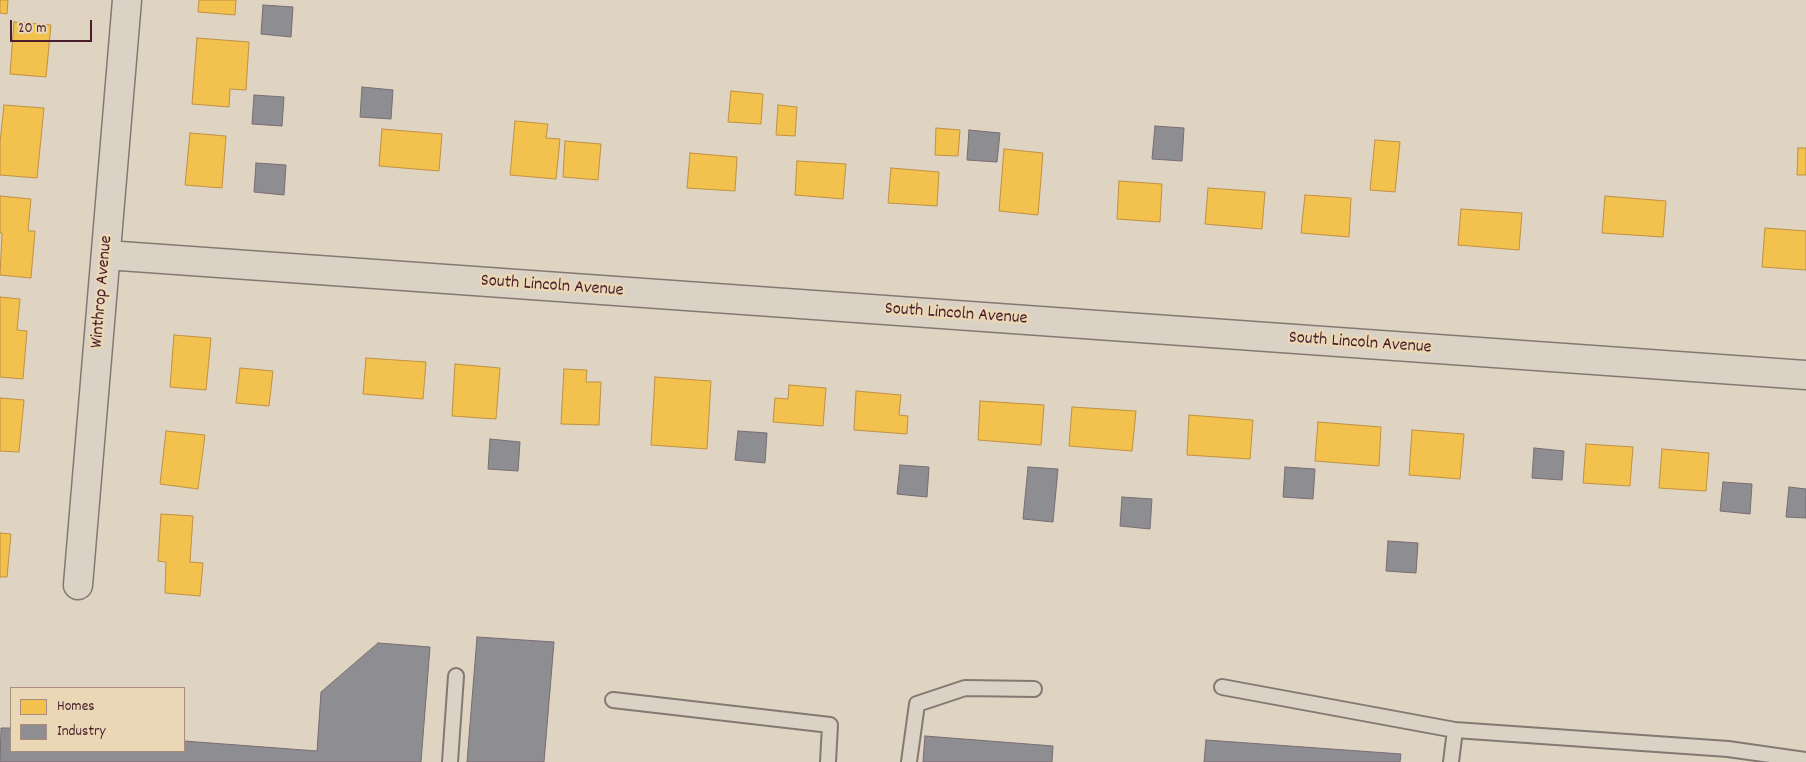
<!DOCTYPE html>
<style>
body{margin:0}
#map{position:relative;width:1806px;height:762px;overflow:hidden;background:#ded4c1;font-family:Dekko,sans-serif}
canvas{display:block}
.legend{position:absolute;left:10px;top:687px;width:175px;height:65px;box-sizing:border-box;background:#ead7b5;border:1px solid #aa8d7e;margin:0;padding:6px 9px;list-style:none;font-size:15px;color:#4a1f2b}
.legend li{display:flex;align-items:center;gap:10px;height:25px}
.legend b{width:25px;border:1px solid #aa8d7e}
.scale{position:absolute;left:10px;top:20px;width:82px;height:22px;box-sizing:border-box;border:2px solid #4a1f2b;border-top:0;padding-left:6px;font-size:15px;line-height:18px;white-space:nowrap;color:#4a1f2b;-webkit-text-stroke:4px #ead7b5;paint-order:stroke}
</style>
<div id="map">
<canvas width="1806" height="762"></canvas>
<ul class="legend">
<li><b style="height:14px;background:#f2c14e"></b>Homes</li>
<li><b style="height:14px;background:#8d8d92"></b>Industry</li>
</ul>
<div class="scale">20 m</div>
</div>
<script>
const context = document.querySelector('canvas').getContext('2d');
context.lineJoin = 'round';
function fill(path, color) { context.fillStyle = color; context.fill(path, 'evenodd'); }
const shape = rows => new Path2D(rows.map(r => 'M' + r).join(''));
function strokePath(path, color, width, dash) { context.strokeStyle = color; context.lineWidth = width; context.lineCap = dash ? 'butt' : 'round'; context.setLineDash(dash || []); context.stroke(path); }
function write(font, color, halo, rows, align = 'center') {
  context.font = font + ' Dekko,sans-serif'; context.lineWidth = 5; context.setLineDash([]); context.textBaseline = 'middle'; context.strokeStyle = halo; context.fillStyle = color; for (const [text, x, y, turn = 0] of rows) {
    context.save(); context.translate(x, y); context.rotate((+turn || 0) * Math.PI / 180); context.textAlign = isNaN(turn) ? turn : align; if (halo) context.strokeText(text, 0, 0); context.fillText(text, 0, 0); context.restore();
  }
}
const homes = shape([
 [0,0,8,0,7,14,0,13,0,0],
 [199,0,236,0,235,15,198,12,199,0],
 [14,22,51,25,46,77,10,74,14,22],
 [197,38,249,42,246,90,230,89,229,107,192,104,197,38],
 [731,91,763,94,761,124,728,122,731,91],
 [4,105,44,108,37,178,0,175,0,143,4,105],
 [778,105,797,107,795,136,776,135,778,105],
 [515,121,548,124,546,138,560,139,556,179,510,175,515,121],
 [936,128,960,130,958,156,935,155,936,128],
 [382,129,442,134,439,171,379,166,382,129],
 [190,133,226,136,222,188,185,185,190,133],
 [1375,140,1400,142,1395,192,1370,190,1375,140],
 [565,141,601,144,598,180,563,177,565,141],
 [1798,148,1806,148,1806,175,1797,175,1798,148],
 [1004,149,1043,153,1038,215,999,211,1004,149],
 [690,153,737,157,735,191,687,188,690,153],
 [797,161,846,164,843,199,795,195,797,161],
 [891,168,939,172,937,206,888,203,891,168],
 [1119,181,1162,184,1160,222,1117,219,1119,181],
 [1208,188,1265,192,1262,229,1205,224,1208,188],
 [1305,195,1351,198,1349,237,1301,233,1305,195],
 [0,196,31,199,28,231,35,231,31,278,0,275,2,233,0,233,0,196],
 [1605,196,1666,201,1663,237,1602,233,1605,196],
 [1461,209,1522,213,1519,250,1458,245,1461,209],
 [1765,228,1806,231,1806,270,1762,267,1765,228],
 [0,297,20,299,17,330,27,331,23,379,0,377,0,297],
 [174,335,211,338,206,390,170,387,174,335],
 [366,358,426,362,423,399,363,394,366,358],
 [455,364,500,368,496,419,452,416,455,364],
 [240,368,273,371,269,406,236,403,240,368],
 [564,369,587,370,586,382,601,382,599,425,561,424,564,369],
 [655,377,711,381,707,449,651,445,655,377],
 [789,385,826,388,823,426,773,422,775,398,788,399,789,385],
 [856,391,901,395,899,415,908,416,907,434,854,430,856,391],
 [0,398,24,400,19,452,0,451,0,398],
 [980,401,1044,405,1041,445,978,440,980,401],
 [1072,407,1136,411,1132,451,1069,446,1072,407],
 [1189,415,1253,420,1250,459,1187,455,1189,415],
 [1318,422,1381,427,1379,466,1315,461,1318,422],
 [1412,430,1464,434,1460,479,1409,475,1412,430],
 [166,431,205,435,198,489,160,484,166,431],
 [1586,444,1633,447,1630,486,1583,483,1586,444],
 [1662,449,1709,453,1706,491,1659,488,1662,449],
 [161,514,193,516,190,562,203,563,200,596,165,593,166,562,158,561,161,514],
 [0,533,11,534,7,577,0,577,0,533]
]);
fill(homes, '#f2c14e');
strokePath(homes, '#c09044', 1);
const industry = shape([
 [263,5,293,7,291,37,261,34,263,5],
 [362,87,393,90,391,119,360,117,362,87],
 [254,95,284,97,282,126,252,124,254,95],
 [1155,126,1184,128,1182,161,1152,159,1155,126],
 [969,130,1000,133,997,162,967,160,969,130],
 [256,163,286,165,284,195,254,192,256,163],
 [738,431,767,433,765,463,735,460,738,431],
 [490,439,520,442,518,471,488,469,490,439],
 [1534,448,1564,451,1562,480,1532,478,1534,448],
 [900,465,929,467,927,497,897,494,900,465],
 [1028,467,1058,469,1053,522,1023,519,1028,467],
 [1285,467,1315,469,1313,499,1283,497,1285,467],
 [1723,482,1752,484,1750,514,1720,511,1723,482],
 [1789,487,1806,489,1806,518,1786,517,1789,487],
 [1122,497,1152,499,1150,529,1120,526,1122,497],
 [1388,541,1418,543,1416,573,1386,571,1388,541],
 [477,637,554,642,544,762,467,762,477,637],
 [378,643,430,647,421,762,0,762,1,728,11,728,11,751,184,751,184,741,317,751,321,692,378,643],
 [925,736,1053,746,1052,762,923,762,925,736],
 [1206,740,1401,754,1400,762,1204,762,1206,740]
]);
fill(industry, '#8d8d92');
strokePath(industry, '#796c73', 1);
const service = shape([
 [1222,687,1455,730,1728,749,1806,760],
 [613,700,830,725,828,762],
 [450,762,456,676],
 [909,762,917,704,965,688,1034,689],
 [1451,762,1455,730]
]);
const minor = shape([
 [106,255,1806,375],
 [78,585,127,0]
]);
strokePath(service, '#857872', 18);
strokePath(minor, '#857872', 31);
strokePath(service, '#dad2c5', 14);
strokePath(minor, '#dad2c5', 28);
write('18px', '#4a1f2b', '#ead7b5', [
 ["South Lincoln Avenue",552,287,4],
 ["Winthrop Avenue",103,292,-85],
 ["South Lincoln Avenue",956,315,4],
 ["South Lincoln Avenue",1360,344,4]
]);
</script>
